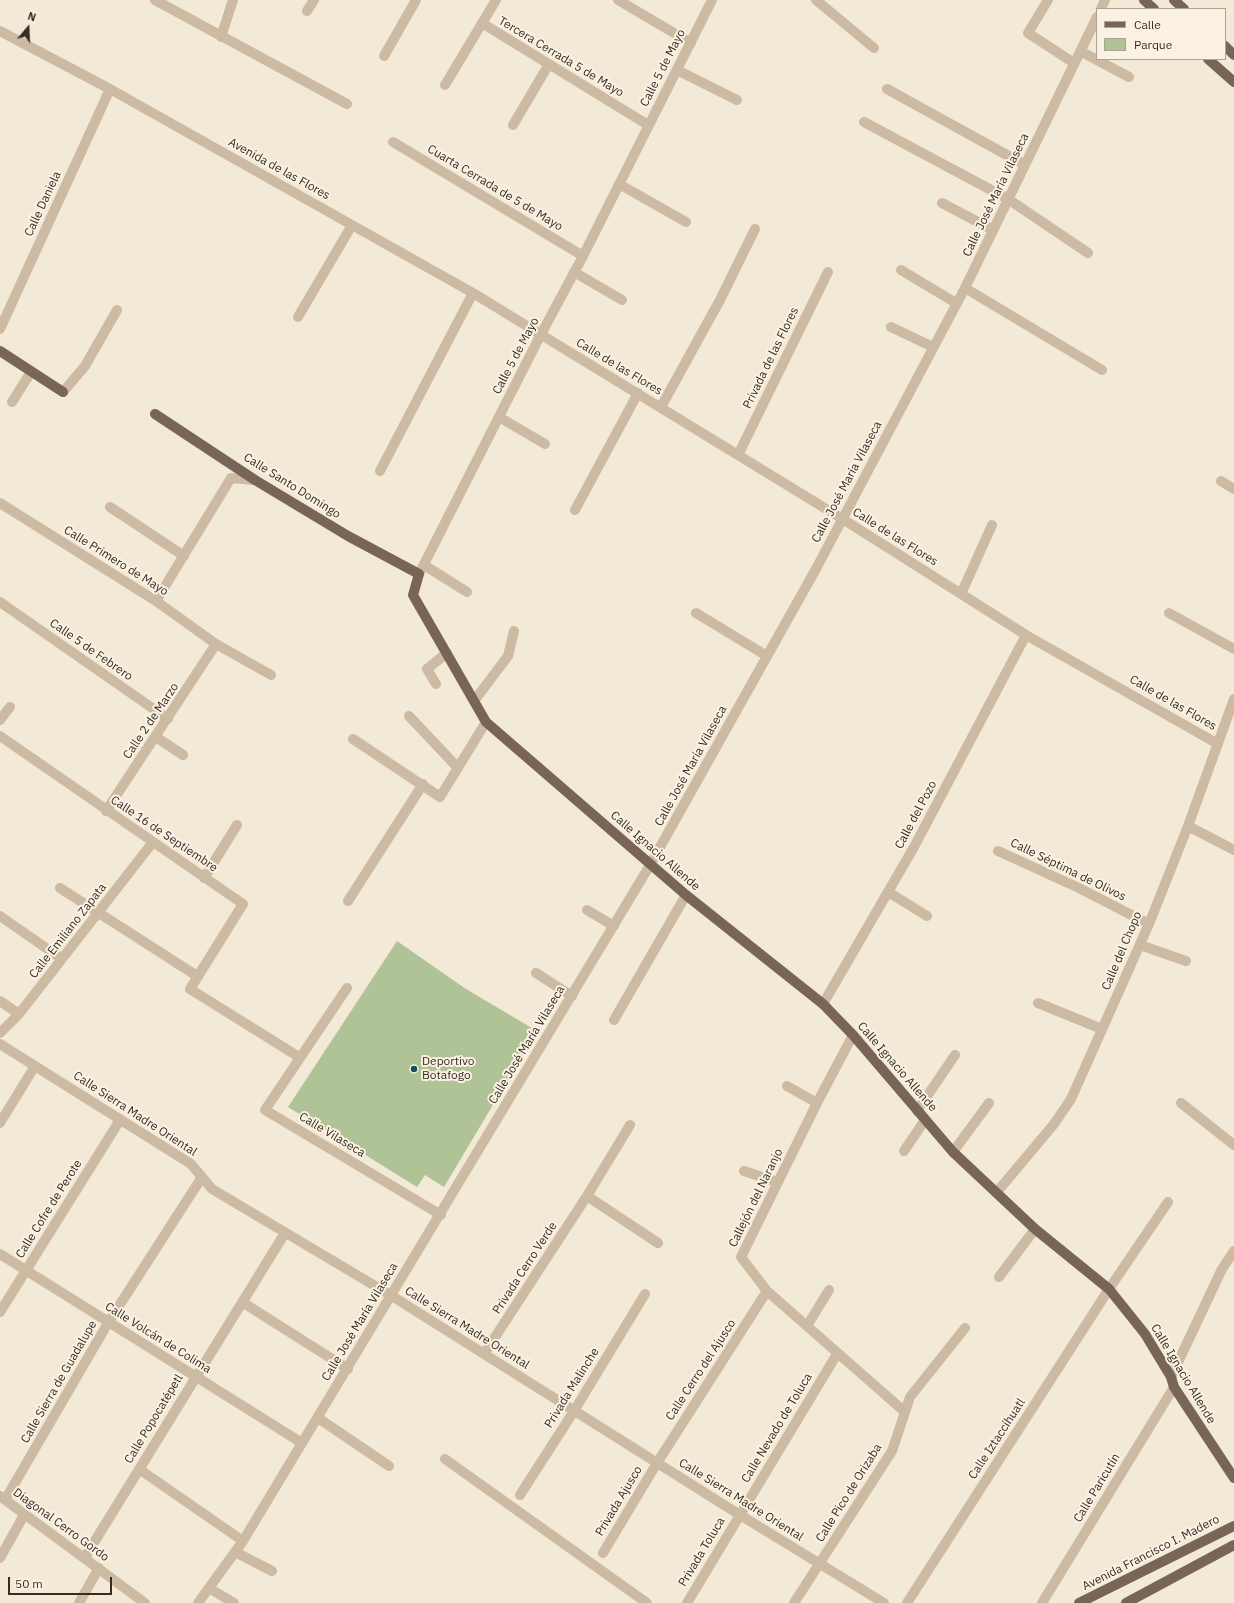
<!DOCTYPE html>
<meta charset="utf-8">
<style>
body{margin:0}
#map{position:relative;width:1234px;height:1603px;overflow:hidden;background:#f3e9d7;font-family:"IBM Plex Sans",sans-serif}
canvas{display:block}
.legend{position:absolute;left:1096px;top:8px;width:130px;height:52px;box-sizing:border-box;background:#fbf2e3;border:1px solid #aca397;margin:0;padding:5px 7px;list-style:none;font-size:12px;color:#362c25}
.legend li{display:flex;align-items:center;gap:8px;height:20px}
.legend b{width:20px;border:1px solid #aca397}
.north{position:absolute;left:8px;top:8px;width:40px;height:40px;-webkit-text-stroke:3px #fbf2e3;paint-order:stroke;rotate:19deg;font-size:11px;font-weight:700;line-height:16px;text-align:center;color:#362c25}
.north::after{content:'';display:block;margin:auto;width:14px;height:18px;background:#362c25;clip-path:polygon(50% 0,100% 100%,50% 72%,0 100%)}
.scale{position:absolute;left:8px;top:1577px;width:104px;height:18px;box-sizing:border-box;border:2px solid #362c25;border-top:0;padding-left:5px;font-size:12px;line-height:14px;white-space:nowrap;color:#362c25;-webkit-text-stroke:3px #fbf2e3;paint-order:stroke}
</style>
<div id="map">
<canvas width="1234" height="1603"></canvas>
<ul class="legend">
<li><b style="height:5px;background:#796555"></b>Calle</li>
<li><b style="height:11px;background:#afc396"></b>Parque</li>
</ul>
<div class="north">N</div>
<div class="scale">50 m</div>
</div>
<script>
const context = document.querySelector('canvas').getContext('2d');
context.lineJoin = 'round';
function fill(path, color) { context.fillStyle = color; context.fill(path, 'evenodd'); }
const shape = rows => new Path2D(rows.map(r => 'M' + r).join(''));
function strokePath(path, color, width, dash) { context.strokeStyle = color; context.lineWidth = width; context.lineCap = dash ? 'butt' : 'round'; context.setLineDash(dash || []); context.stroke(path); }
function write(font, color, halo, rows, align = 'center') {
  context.font = font + ' "IBM Plex Sans",sans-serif'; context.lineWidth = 4; context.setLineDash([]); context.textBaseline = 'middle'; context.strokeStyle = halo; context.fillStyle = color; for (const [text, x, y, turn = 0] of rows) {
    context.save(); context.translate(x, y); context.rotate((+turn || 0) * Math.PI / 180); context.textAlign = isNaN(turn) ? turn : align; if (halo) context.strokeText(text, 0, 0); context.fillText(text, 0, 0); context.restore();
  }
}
fill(shape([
 [397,941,466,989,537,1031,444,1187,425,1175,417,1187,288,1107]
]), '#afc396');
strokePath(shape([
 [155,0,347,104],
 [618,0,691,43],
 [816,0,874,48],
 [1048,0,1028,33,1074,63],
 [1101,9,1105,0],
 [307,11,314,0],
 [482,23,648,125],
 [0,31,110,89,473,293,841,518,1026,635,1218,744],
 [221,37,233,0],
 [1080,51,1129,77],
 [384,56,416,0],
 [677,70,737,100],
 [445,85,496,0],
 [887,89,1025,165],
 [864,122,1008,199,1088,253],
 [513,125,549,64],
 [393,142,583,256],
 [619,184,686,222],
 [942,203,993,230],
 [901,270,956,303],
 [574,272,622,300],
 [965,288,1102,370],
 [298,317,352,225],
 [891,327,933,347],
 [0,329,110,89],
 [63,392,85,366,117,310],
 [12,402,31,372],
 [661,407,720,300,755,229],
 [499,417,545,444],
 [738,455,828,272],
 [380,471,473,293],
 [1221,481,1234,489],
 [0,503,156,601,216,644,271,675],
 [110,507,184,556],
 [575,510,638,393],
 [424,565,467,592],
 [419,574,538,340,583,256,712,0],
 [961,594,992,525],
 [156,601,231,478,255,480],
 [0,602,168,719],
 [696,613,767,656],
 [1169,613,1234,649],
 [436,684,427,669,447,653],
 [474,701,508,656,514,631],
 [409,716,458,768],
 [0,720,10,707],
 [0,736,243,904,190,989,299,1057],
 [156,737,183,755],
 [353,739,440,797,486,722],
 [106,811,216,644],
 [1188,826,1234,850],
 [998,851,1079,888,1149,924],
 [204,878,237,825],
 [60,888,197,976],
 [888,892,927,916],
 [348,901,423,784],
 [587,910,614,926],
 [0,916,62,959],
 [1140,945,1186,961],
 [536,973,572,996],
 [347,988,265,1110,441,1215],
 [0,1001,19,1014],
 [1038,1003,1102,1029],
 [823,1004,914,847,1026,635],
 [614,1020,686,895],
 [0,1033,19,1014,153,842],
 [853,1035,817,1103,741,1257,767,1291,905,1412],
 [0,1044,191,1164,212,1189,392,1296,740,1515,884,1603],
 [787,1086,817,1103],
 [1181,1103,1234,1145],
 [917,1111,955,1055],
 [0,1123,35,1066],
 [904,1151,925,1120],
 [953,1152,989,1103],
 [744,1171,777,1182],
 [997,1192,1054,1124,1071,1099,1149,924,1188,826,1234,699],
 [587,1196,658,1243],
 [0,1254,302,1443],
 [999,1277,1035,1229],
 [242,1302,348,1369],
 [0,1312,120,1120],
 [807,1326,829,1290],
 [484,1354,587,1196,630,1125],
 [1171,1377,1222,1269,1234,1251],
 [318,1418,389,1466],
 [445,1459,647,1603],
 [139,1469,243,1541],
 [520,1495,574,1411,645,1294],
 [0,1496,145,1603],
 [5,1500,108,1323,202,1177],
 [235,1552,272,1571],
 [603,1553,657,1463,767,1291],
 [85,1557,285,1233],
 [0,1558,24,1515],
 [209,1588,234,1603],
 [79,1603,99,1568],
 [198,1603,243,1541,650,865,817,567,965,288,1097,17],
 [687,1603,837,1354],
 [794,1603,892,1451,910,1397,965,1328],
 [907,1603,1109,1289,1168,1202],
 [1042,1603,1174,1387]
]), '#ccbaa2', 10);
strokePath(shape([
 [1144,0,1154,9],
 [1174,0,1184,9],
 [1225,46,1234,55],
 [1208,59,1234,82],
 [0,351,63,392],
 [155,414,255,480,348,536,419,574,413,595,486,722,686,895,823,1004,853,1035,953,1152,1035,1229,1109,1289,1145,1334,1171,1377,1174,1387,1234,1478],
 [1079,1603,1234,1526],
 [1126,1603,1234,1545]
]), '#796555', 10);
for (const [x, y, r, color] of [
 [414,1069,4,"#184f5a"]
]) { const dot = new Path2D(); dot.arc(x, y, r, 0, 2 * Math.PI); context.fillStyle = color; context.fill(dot); strokePath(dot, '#fbf2e3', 1.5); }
write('12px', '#362c25', '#fbf2e3', [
 ["Tercera Cerrada 5 de Mayo",561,57,31],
 ["Calle 5 de Mayo",663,68,-63],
 ["Avenida de las Flores",279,169,29],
 ["Cuarta Cerrada de 5 de Mayo",495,188,31],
 ["Calle José María Vilaseca",996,195,-64],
 ["Calle Daniela",43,204,-65],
 ["Calle 5 de Mayo",516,356,-62],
 ["Privada de las Flores",771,358,-64],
 ["Calle de las Flores",619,367,31],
 ["Calle José María Vilaseca",847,482,-62],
 ["Calle Santo Domingo",292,486,32],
 ["Calle de las Flores",895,537,32],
 ["Calle Primero de Mayo",116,561,32],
 ["Calle 5 de Febrero",91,650,35],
 ["Calle de las Flores",1173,703,30],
 ["Calle 2 de Marzo",151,721,-56],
 ["Calle José María Vilaseca",691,766,-61],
 ["Calle del Pozo",916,815,-62],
 ["Calle 16 de Septiembre",164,834,34],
 ["Calle Ignacio Allende",655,851,41],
 ["Calle Séptima de Olivos",1068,870,26],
 ["Calle Emiliano Zapata",68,931,-52],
 ["Calle del Chopo",1122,951,-67],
 ["Calle José María Vilaseca",527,1045,-59],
 ["Calle Ignacio Allende",897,1067,49],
 ["Calle Sierra Madre Oriental",135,1114,33],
 ["Calle Vilaseca",332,1135,31],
 ["Callejón del Naranjo",756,1198,-64],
 ["Calle Cofre de Perote",49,1209,-58],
 ["Privada Cerro Verde",525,1268,-57],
 ["Calle José María Vilaseca",360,1322,-59],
 ["Calle Sierra Madre Oriental",467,1328,32],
 ["Calle Volcán de Colima",158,1338,32],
 ["Calle Cerro del Ajusco",701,1370,-57],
 ["Calle Ignacio Allende",1183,1374,59],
 ["Calle Sierra de Guadalupe",59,1382,-60],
 ["Privada Malinche",572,1388,-58],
 ["Calle Popocatépetl",154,1419,-59],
 ["Calle Nevado de Toluca",777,1428,-59],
 ["Calle Iztaccíhuatl",997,1439,-57],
 ["Calle Paricutín",1097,1488,-59],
 ["Calle Pico de Orizaba",849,1493,-58],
 ["Calle Sierra Madre Oriental",741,1500,32],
 ["Privada Ajusco",619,1501,-59],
 ["Diagonal Cerro Gordo",61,1525,36],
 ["Privada Toluca",702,1552,-59],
 ["Avenida Francisco I. Madero",1151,1553,-27]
]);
write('12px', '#362c25', '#fbf2e3', [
 ["Deportivo",422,1062],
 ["Botafogo",422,1076]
], 'left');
</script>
